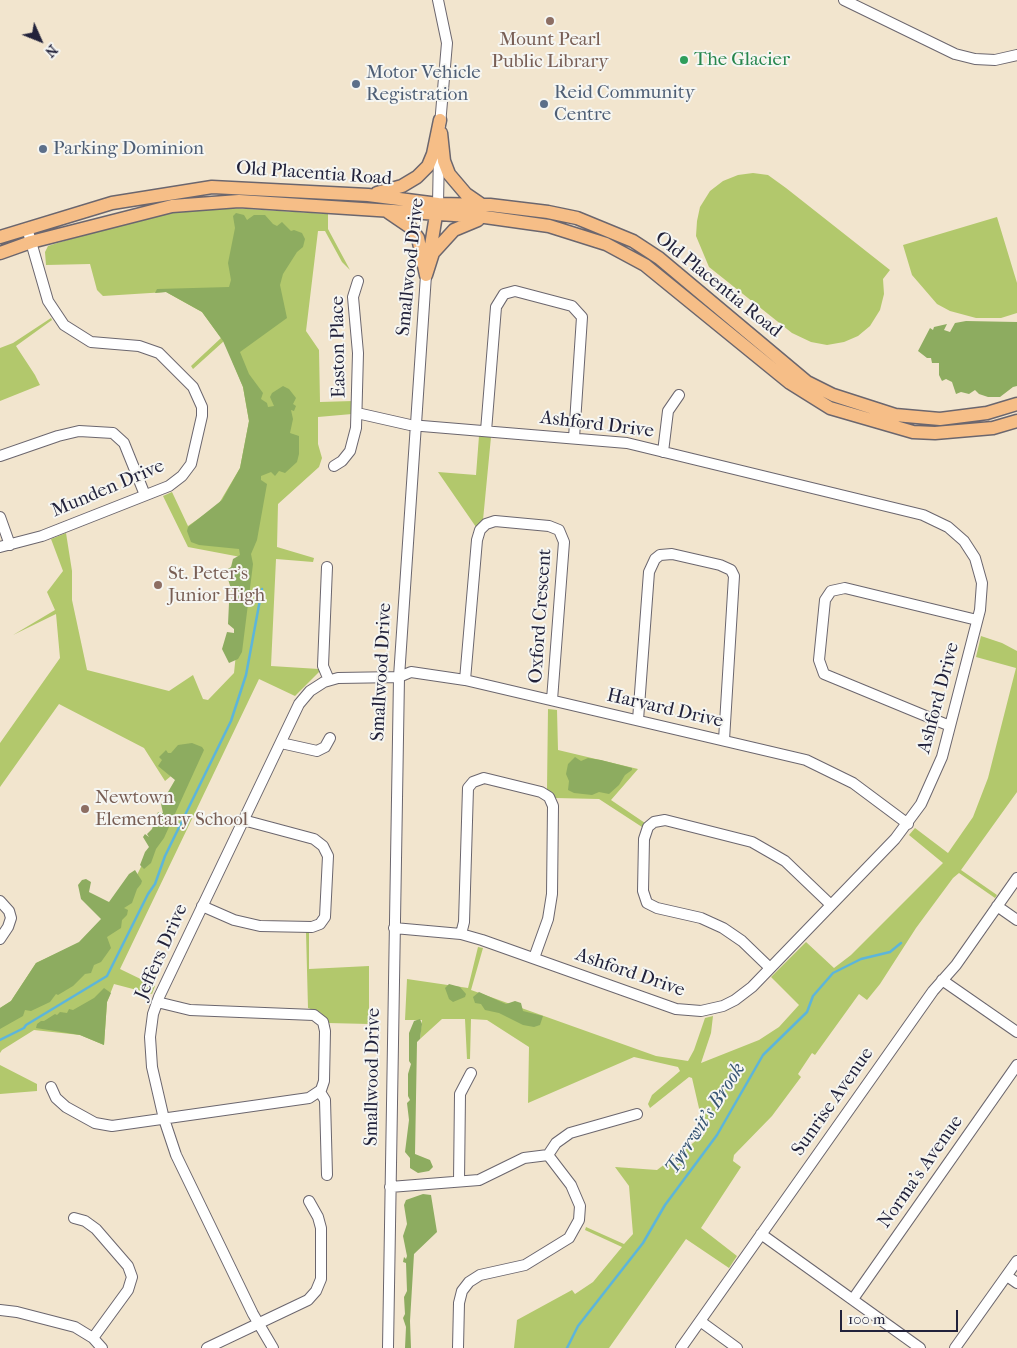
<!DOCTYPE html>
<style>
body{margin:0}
#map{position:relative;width:1017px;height:1348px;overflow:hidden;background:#f2e5ce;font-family:"IM FELL French Canon",serif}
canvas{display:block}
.north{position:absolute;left:15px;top:15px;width:50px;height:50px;-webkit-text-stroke:4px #f6f6f2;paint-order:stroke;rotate:134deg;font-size:14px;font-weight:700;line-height:20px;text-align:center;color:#22223b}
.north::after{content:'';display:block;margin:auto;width:18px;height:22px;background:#22223b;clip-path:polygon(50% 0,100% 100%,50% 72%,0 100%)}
.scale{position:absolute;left:840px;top:1310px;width:118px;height:22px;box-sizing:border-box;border:2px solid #22223b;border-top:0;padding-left:6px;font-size:15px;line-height:18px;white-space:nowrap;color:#22223b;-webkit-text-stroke:4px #f6f6f2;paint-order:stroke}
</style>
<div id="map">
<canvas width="1017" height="1348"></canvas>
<div class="north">N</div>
<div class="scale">100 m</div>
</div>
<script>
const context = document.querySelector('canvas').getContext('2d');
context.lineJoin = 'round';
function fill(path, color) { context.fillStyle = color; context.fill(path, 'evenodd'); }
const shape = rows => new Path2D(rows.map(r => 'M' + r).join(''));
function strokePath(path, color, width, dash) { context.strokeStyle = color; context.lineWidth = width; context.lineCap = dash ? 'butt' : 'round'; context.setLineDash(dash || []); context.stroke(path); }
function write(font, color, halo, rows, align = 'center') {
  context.font = font + ' "IM FELL French Canon",serif'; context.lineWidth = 4; context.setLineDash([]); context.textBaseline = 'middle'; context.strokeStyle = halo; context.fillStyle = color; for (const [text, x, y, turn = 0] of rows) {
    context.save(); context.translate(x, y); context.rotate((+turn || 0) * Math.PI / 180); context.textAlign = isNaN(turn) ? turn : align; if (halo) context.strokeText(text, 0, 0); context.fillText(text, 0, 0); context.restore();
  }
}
fill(shape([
 [753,173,768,175,786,188,890,270,883,279,884,294,880,310,870,326,858,336,844,342,827,345,811,342,792,333,709,267,696,236,697,221,700,207,710,191,723,181,738,175],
 [231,208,328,214,328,229,350,270,342,262,325,231,318,231,306,331,319,350,320,402,353,401,352,414,318,417,318,444,322,458,319,467,278,504,277,547,314,558,313,562,276,559,271,666,319,669,319,672,295,696,259,679,120,969,155,986,152,994,114,984,107,1002,104,1045,80,1035,34,1030,2,1050,0,1053,0,1008,11,1001,36,963,111,928,188,771,182,767,165,781,144,748,59,704,0,787,0,743,60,658,56,614,13,635,55,610,47,592,63,571,51,539,66,533,72,571,72,600,87,670,169,691,193,675,203,699,208,700,234,673,246,558,188,547,163,496,172,492,188,526,218,505,240,468,249,421,243,387,224,341,193,369,191,366,221,338,202,312,166,292,103,296,97,290,90,264,46,265,45,252,48,246,54,244,143,218,171,213],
 [997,217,1017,283,1017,313,1001,318,976,318,950,311,937,304,912,275,903,245],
 [51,318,52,320,16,346,35,375,40,385,0,401,0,348,13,343],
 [479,436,491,437,483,520,476,527,438,472,476,475],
 [981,636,1002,643,1017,651,1017,792,961,870,997,895,995,898,959,873,953,878,916,928,880,984,867,1000,859,994,815,1055,812,1053,798,1074,801,1077,772,1116,734,1155,733,1161,741,1167,701,1228,737,1256,729,1268,686,1239,609,1348,514,1348,517,1320,572,1290,575,1294,593,1282,622,1247,585,1230,586,1227,624,1244,633,1234,629,1186,615,1167,657,1170,705,1134,692,1078,689,1077,650,1108,648,1104,652,1095,680,1071,678,1067,634,1057,528,1103,529,1047,487,1020,471,1019,470,1059,467,1059,465,1019,442,1019,420,1039,422,1020,405,1020,407,979,468,988,478,947,483,948,471,990,656,1056,688,1061,694,1050,705,1018,713,1016,711,1033,701,1063,759,1040,779,1027,799,1005,771,977,806,942,834,968,851,955,943,863,909,835,915,828,948,853,973,817,988,778,1016,668,976,657],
 [548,709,557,710,558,750,638,769,611,800,645,823,642,827,599,799,555,798,547,789],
 [306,932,309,932,309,969,369,966,369,1024,328,1023,321,1013,308,1008],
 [0,1065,37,1084,37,1091,0,1094]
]), '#b2c86c');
fill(shape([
 [236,213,244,215,247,220,254,215,265,215,273,224,277,226,282,222,291,231,294,230,302,233,305,239,303,247,297,252,283,274,280,285,287,318,240,352,249,374,263,393,261,399,267,403,268,407,274,406,270,397,272,393,283,386,289,389,296,398,293,404,296,406,294,411,291,410,293,419,290,433,299,436,299,454,297,462,285,473,279,471,275,476,271,472,261,476,261,480,267,484,257,540,251,554,253,564,242,652,238,659,229,663,222,649,227,632,234,633,234,629,228,624,229,603,233,595,227,576,231,573,228,569,231,567,233,559,240,555,239,549,199,545,191,542,187,531,188,527,222,500,240,468,249,421,243,387,223,341,202,312,166,292,155,293,157,289,229,287,231,280,228,263,235,228,233,216],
 [966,321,1017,322,1017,386,1013,387,1000,397,988,397,979,394,975,390,969,394,961,392,956,394,952,382,946,379,942,381,939,375,939,363,932,363,931,358,927,358,918,351,930,328,933,330,934,327,947,324,944,330,950,332,955,323],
 [192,743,202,747,204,750,164,838,156,849,151,863,144,869,140,865,145,852,149,847,143,837,145,834,149,837,147,834,152,829,158,812,163,813,161,804,175,780,158,766,162,760,159,757,166,750,168,753,171,753,178,745],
 [575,757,581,761,588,758,601,760,632,768,632,770,625,775,619,785,609,794,599,792,592,795,574,793,568,790,569,781,566,774,568,764],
 [135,870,142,881,141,884,137,889,132,903,124,908,128,910,127,915,122,920,121,928,107,937,111,948,101,962,94,965,91,973,85,974,73,986,58,995,56,994,50,1002,31,1011,25,1010,23,1016,0,1029,0,1008,11,1001,36,963,79,942,101,919,81,899,78,885,82,880,86,879,91,882,89,892,109,902,129,874],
 [449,984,460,987,466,994,465,997,453,1002,449,999,445,988],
 [104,988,111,993,107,1002,104,1045,80,1035,36,1028,37,1024,41,1021,44,1021,55,1014,57,1015,60,1012,67,1013,69,1009,73,1010,94,998],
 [479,992,506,1004,515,1001,521,1003,523,1011,543,1016,540,1025,534,1027,523,1025,499,1013,485,1010,481,1004,475,1003,473,997],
 [420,1019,422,1024,420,1039,417,1042,415,1154,430,1160,433,1167,429,1171,418,1173,410,1168,410,1158,405,1152,409,1120,407,1103,410,1100,408,1096,408,1074,411,1064,409,1061,409,1033,414,1021],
 [423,1194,431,1195,437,1232,414,1254,410,1321,411,1348,405,1348,406,1327,403,1318,405,1314,404,1297,407,1291,406,1263,403,1262,404,1257,406,1259,407,1256,403,1236,407,1224,404,1205,406,1200]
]), '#8dac60');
strokePath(shape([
 [0,1040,24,1028,26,1025,107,976,148,894,155,884,165,856,231,721,246,675,262,589],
 [567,1348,578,1326,643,1243,665,1205,717,1135,763,1055,807,1012,813,996,833,973,861,959,890,952,901,943]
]), '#5db5da', 2.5);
const minor = shape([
 [438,0,447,43,440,125],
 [844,0,955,54,975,59,995,60,1017,55],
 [438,204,439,152],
 [357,413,410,425,627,443,923,515,948,527,964,541,975,558,982,583,980,610,942,757,921,804,895,839,752,987,735,1000,723,1006,701,1011,676,1009,482,940,461,934,394,928],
 [486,431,496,307,504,294,515,291,572,306,582,317,574,438],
 [663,452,668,411,679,395],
 [0,456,58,436,79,431,113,433,124,443,145,495],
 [334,466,342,461,350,451,356,428,358,353,353,297,358,281],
 [0,517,10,545],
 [0,547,42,536,169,486,182,476,191,464,202,416,202,407,193,387,159,353,139,346,91,342,64,325,48,301,29,235],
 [327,567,323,666,329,680],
 [465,680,477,540,480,530,486,524,495,521,549,526,559,530,564,542,552,700],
 [638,720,649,572,655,559,660,555,672,554,720,565,731,570,734,576,724,740],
 [950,726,824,674,819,660,825,600,831,591,845,588,977,620],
 [281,743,317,751,325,747,330,738],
 [0,901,9,911,11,918,8,927,0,939],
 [202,906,234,920,260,926,312,927,320,924,325,917,328,856,323,846,314,839,243,820],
 [997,906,1017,920],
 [461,934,464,922,468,788,473,782,484,778,541,792,549,797,553,806,552,894,548,919,534,958],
 [770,968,742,941,723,928,701,918,657,908,647,903,643,891,644,839,648,827,654,822,665,820,752,842,785,861,831,905],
 [942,980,1017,1032],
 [51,1087,56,1098,66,1107,95,1123,112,1126,309,1098,321,1090,324,1081,325,1031,323,1022,314,1015,190,1010,157,1002],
 [320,1092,325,1100,327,1175],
 [548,1155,556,1143,570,1133,637,1114],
 [459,1181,460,1094,471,1073],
 [390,1187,479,1180,524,1158,548,1155,571,1185,580,1206,579,1220,569,1238,525,1265,480,1275,469,1282,462,1291,459,1303,458,1348],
 [74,1218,85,1221,96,1229,128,1266,132,1277,128,1290,93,1338],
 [761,1234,920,1348],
 [1007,1276,1017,1283],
 [853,1299,1017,1065],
 [0,1310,17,1312,75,1327,93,1338,102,1348],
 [700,1321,737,1348],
 [207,1348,308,1300,316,1291,321,1279,321,1228,318,1217,309,1201],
 [273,1348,253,1314,176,1155,164,1119,152,1067,150,1037,153,1014,159,997,299,704,310,691,324,682,338,678,399,677,411,672,465,680,806,760,853,783,908,824],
 [388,1348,399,677,426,275],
 [681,1348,933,991,956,965,1017,878],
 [955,1348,1017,1261]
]);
const major = shape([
 [441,133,444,161,449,174,466,194,482,205],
 [377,193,402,186,417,177,428,166,433,154,440,120],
 [388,212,410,227,418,238,426,275],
 [0,237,112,203,212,187,368,195,438,204,490,205,548,212,577,218,633,241,659,258,807,382,833,395,895,415,940,419,987,413,1017,404],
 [0,253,31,242,172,206,239,201,485,217,549,226,606,244,645,265,790,383,830,408,913,432,935,433,993,428,1017,421],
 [429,258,437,209],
 [426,275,433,253,454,230,478,220]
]);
strokePath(minor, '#6b666e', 12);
strokePath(major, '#6b666e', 15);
strokePath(minor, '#fff', 10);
strokePath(major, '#f6be87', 12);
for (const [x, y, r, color] of [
 [550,21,5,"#8d6e63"],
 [684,60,5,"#2e9e5b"],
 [356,84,5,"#5c6f8a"],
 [544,104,5,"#5c6f8a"],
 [43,149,5,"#5c6f8a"],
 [158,585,5,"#8d6e63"],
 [85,809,5,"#8d6e63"]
]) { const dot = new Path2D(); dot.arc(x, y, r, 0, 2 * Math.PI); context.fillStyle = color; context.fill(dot); strokePath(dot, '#f6f6f2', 2); }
write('19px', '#785e54', '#f6f6f2', [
 ["Mount Pearl",550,40,"center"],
 ["Public Library",550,62,"center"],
 ["St. Peter's",168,574],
 ["Junior High",168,596],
 ["Newtown",95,798],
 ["Elementary School",95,820]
], 'left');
write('19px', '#27864d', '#f6f6f2', [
 ["The Glacier",694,60]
], 'left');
write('19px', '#4e5e75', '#f6f6f2', [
 ["Motor Vehicle",366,73],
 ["Registration",366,95],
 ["Reid Community",554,93],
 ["Centre",554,115],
 ["Parking Dominion",53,149]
], 'left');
write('19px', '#22223b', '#f6f6f2', [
 ["Old Placentia Road",314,174,4],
 ["Smallwood Drive",411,267,-84],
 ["Old Placentia Road",718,285,39],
 ["Easton Place",339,347,-91],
 ["Ashford Drive",597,425,7],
 ["Munden Drive",108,489,-23],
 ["Oxford Crescent",541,616,-86],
 ["Smallwood Drive",382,672,-87],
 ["Ashford Drive",939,698,-75],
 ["Harvard Drive",665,709,13],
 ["Jeffers Drive",162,952,-66],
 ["Ashford Drive",630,973,19],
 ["Smallwood Drive",373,1077,-89],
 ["Sunrise Avenue",833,1102,-55],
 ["Norma's Avenue",921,1172,-55]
]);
write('italic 20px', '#375573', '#f6f6f2', [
 ["Tyrrwit's Brook",706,1119,-57]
]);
</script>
